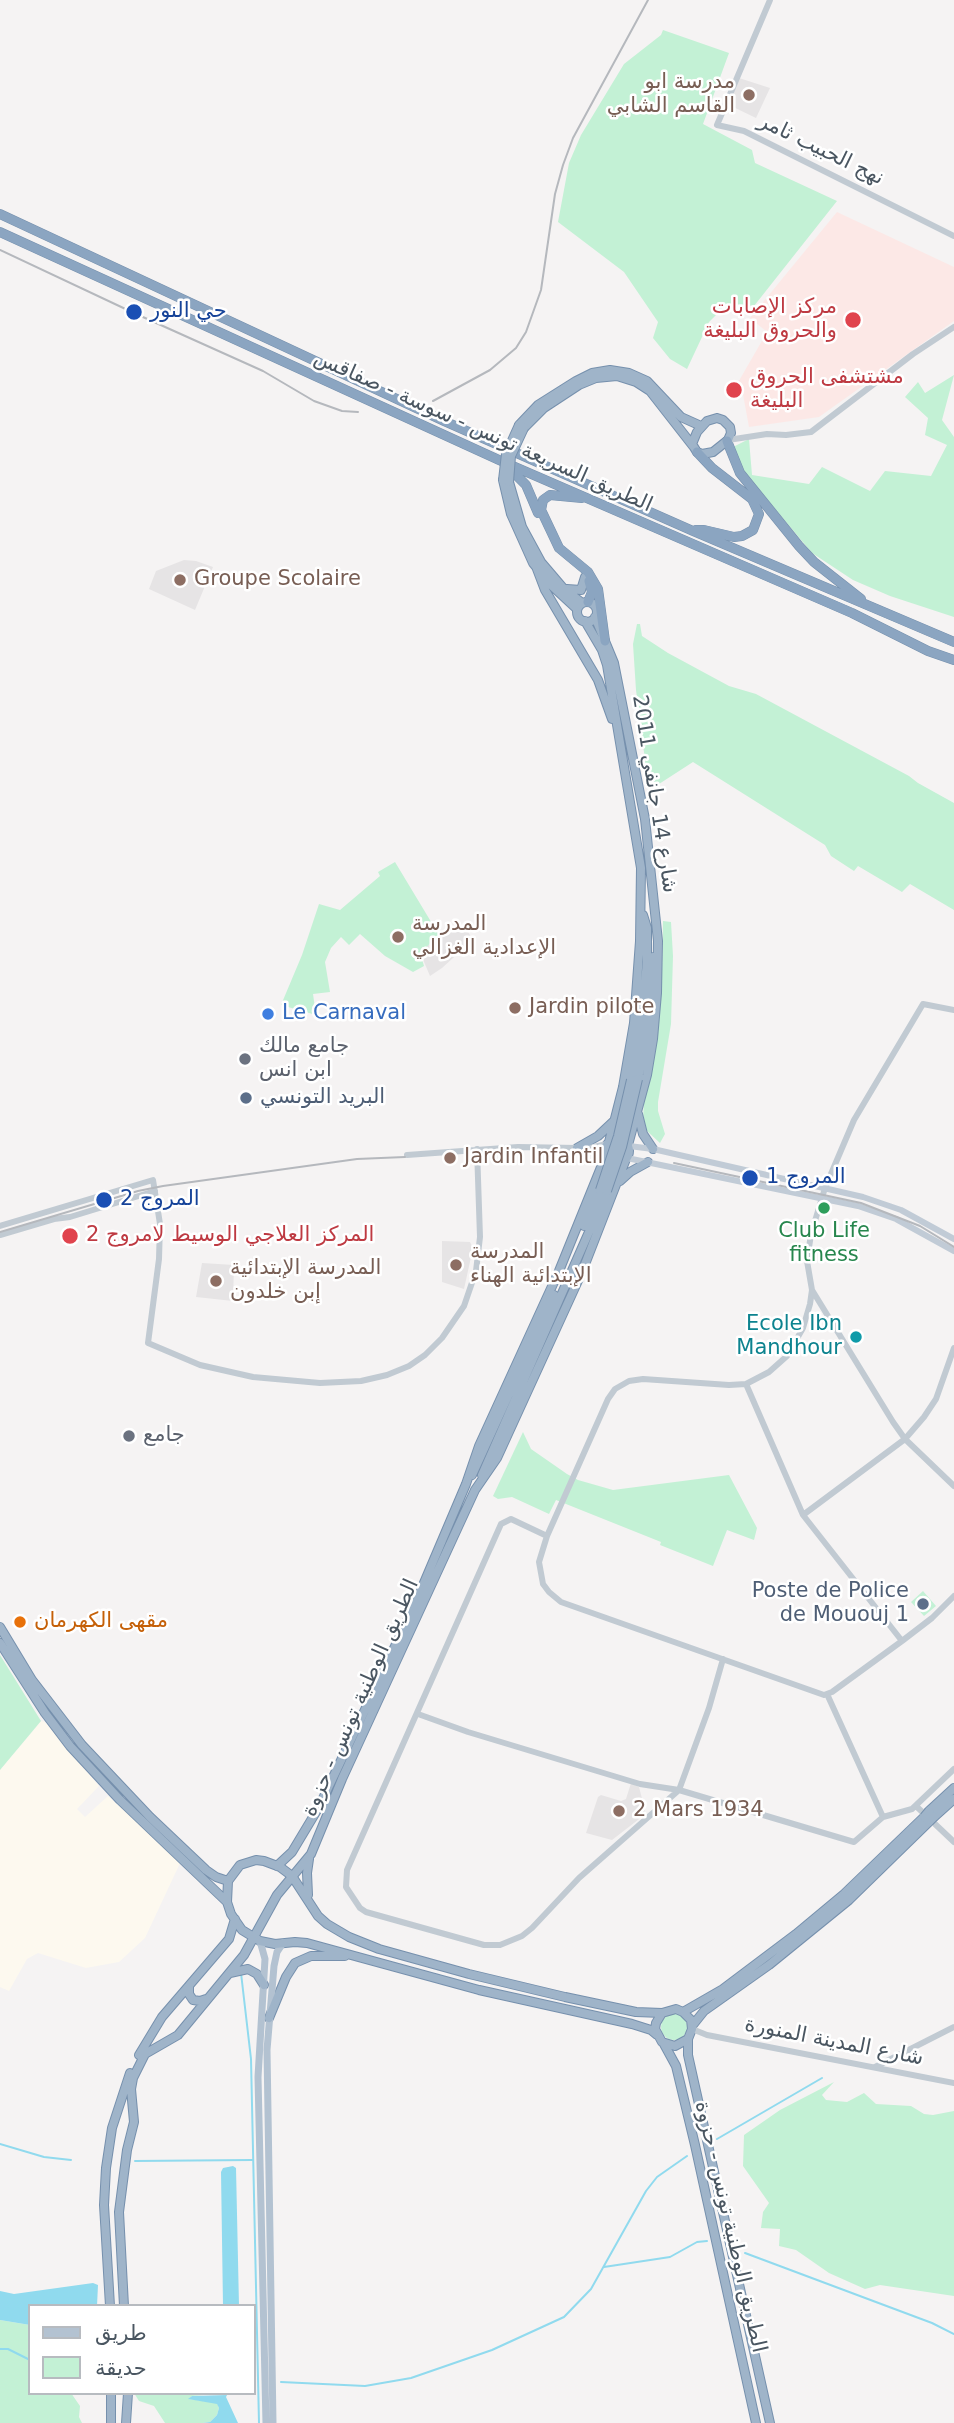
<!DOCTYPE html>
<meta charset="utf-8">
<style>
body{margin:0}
#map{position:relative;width:954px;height:2423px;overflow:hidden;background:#f5f3f3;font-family:"DejaVu Sans","Noto Naskh Arabic",sans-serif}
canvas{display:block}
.legend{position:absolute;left:28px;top:2304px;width:228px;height:91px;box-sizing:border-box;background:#fff;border:2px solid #b7bbc0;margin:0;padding:9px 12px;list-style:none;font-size:21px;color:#4a5661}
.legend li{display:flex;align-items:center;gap:14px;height:35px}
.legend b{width:35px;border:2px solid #b7bbc0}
</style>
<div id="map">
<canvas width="954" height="2423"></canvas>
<ul class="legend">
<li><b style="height:9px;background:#b3c2d1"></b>طريق</li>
<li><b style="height:19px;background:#c3f1d5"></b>حديقة</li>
</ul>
</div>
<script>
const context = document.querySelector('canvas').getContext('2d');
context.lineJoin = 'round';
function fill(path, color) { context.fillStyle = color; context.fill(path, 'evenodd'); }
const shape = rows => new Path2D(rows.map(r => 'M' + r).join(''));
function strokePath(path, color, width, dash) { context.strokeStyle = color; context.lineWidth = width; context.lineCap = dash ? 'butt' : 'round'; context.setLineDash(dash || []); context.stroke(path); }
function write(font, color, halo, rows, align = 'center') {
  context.font = font + ' "DejaVu Sans","Noto Naskh Arabic",sans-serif'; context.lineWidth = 5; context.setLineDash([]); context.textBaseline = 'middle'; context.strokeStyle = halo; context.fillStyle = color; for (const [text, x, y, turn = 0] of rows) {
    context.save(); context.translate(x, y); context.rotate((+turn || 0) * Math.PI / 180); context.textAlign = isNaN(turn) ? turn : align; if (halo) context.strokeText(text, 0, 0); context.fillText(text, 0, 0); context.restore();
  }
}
fill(shape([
 [41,1721,45,1722,99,1786,77,1809,85,1817,108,1796,181,1861,145,1938,119,1962,86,1968,38,1953,27,1959,9,1991,0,1987,0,1770]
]), '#fdf9ef');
fill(shape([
 [739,78,770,88,756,118,727,104],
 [184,560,196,561,213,567,195,610,149,589,156,571],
 [460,925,467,930,470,935,464,948,442,968,430,976,419,950],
 [442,1241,470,1242,473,1248,464,1289,442,1282],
 [202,1263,234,1265,233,1301,196,1297],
 [631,1783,639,1787,645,1810,643,1816,612,1840,586,1833,598,1797,601,1795,621,1801,626,1799]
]), '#e6e4e5');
fill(shape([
 [837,212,954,267,954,321,819,417,749,427,742,389,736,386,767,332,750,318]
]), '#fce8e6');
fill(shape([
 [663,30,729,53,703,124,752,150,755,163,837,201,754,306,735,304,720,311,709,322,687,369,670,359,653,338,658,322,624,272,558,222,569,163,581,135,624,64,661,35],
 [954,375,942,420,954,437,954,617,890,596,853,580,812,553,749,478,734,456,733,447,749,439,752,475,809,484,822,467,870,491,885,471,931,476,947,445,925,435,928,418,905,397,918,382,925,393],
 [637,624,640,624,642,636,668,653,729,686,756,694,909,776,918,783,954,803,954,910,910,884,902,892,858,866,854,871,831,856,825,845,693,762,659,784,650,799,636,690,633,644],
 [395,862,439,935,420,953,424,966,413,972,385,956,360,934,349,945,341,937,331,948,325,962,330,992,313,994,316,1015,281,1005,302,955,319,904,340,910,380,876,378,872],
 [663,921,671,922,673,956,671,1024,658,1102,658,1111,665,1134,660,1143,647,1131,643,1121,644,1098,656,1035,662,970],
 [523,1432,531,1449,567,1474,578,1480,613,1490,729,1475,757,1528,754,1540,727,1530,713,1566,660,1545,661,1542,556,1500,549,1514,512,1497,498,1499,493,1496],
 [923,1591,936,1606,924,1616,911,1602],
 [0,1655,41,1721,0,1770],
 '661 2027a13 13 0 1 1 26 0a13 13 0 1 1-26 0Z',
 [834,2082,822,2095,826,2100,847,2102,864,2093,876,2104,911,2106,924,2114,933,2115,954,2111,954,2296,880,2285,865,2289,829,2273,796,2250,779,2246,780,2229,761,2228,763,2212,769,2203,743,2166,744,2135,780,2110],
 [0,2320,30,2325,30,2393,71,2393,80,2406,79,2417,82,2423,0,2423],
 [134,2393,228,2393,192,2396,189,2399,217,2403,219,2408,217,2415,210,2422,203,2423,165,2423,154,2406,139,2401]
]), '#c3f1d5');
fill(shape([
 [233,2166,236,2168,239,2306,223,2306,221,2172,223,2168],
 [93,2283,98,2285,97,2306,30,2306,30,2325,0,2320,0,2291,14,2294],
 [227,2395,226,2397,238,2423,203,2423,210,2422,217,2415,219,2408,217,2404,188,2399,192,2396]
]), '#90daee');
strokePath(shape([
 [241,1973,251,2059,259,2423],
 [717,2139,822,2078],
 [0,2144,44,2157,71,2160],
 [135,2161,252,2160],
 [745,2253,932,2323,954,2334],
 [604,2267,670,2257,697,2242,707,2241],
 [0,2349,8,2349,30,2360],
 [254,2382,255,2382],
 [281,2382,365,2386,411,2378,492,2350,564,2317,591,2289,646,2191,657,2177,687,2156]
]), '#90daee', 2);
const trunk = shape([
 [717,418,723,420,730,427,731,433,728,440,713,452,702,454,697,452,692,444,697,432,707,421,717,418],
 [519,425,538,405,576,381,592,373,610,370,629,373,647,381,681,417,701,426],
 [524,428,544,408,579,385,596,378,617,376,636,382,650,391,693,446],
 [503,480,511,514,533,563,550,584,577,609],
 [509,482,522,527,541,562,564,589,582,603],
 [537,569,545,590,598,680,612,719],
 [567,589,581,590,585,577],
 '577 612a10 10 0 1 1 20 0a10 10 0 1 1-20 0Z',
 [595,617,614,663,645,819,658,941,657,993,653,1039,647,1075,628,1145],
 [585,621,602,650,607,665,641,868,640,941,634,1023,623,1087,609,1142],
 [638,1079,646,1036,653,957],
 [631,1080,640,1032,647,962,647,928,643,915],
 [638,1114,643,1134,653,1149],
 '605 1151a12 12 0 1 1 24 0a12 12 0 1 1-24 0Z',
 [577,1148,598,1136,614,1121],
 [620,1181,630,1172,648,1162],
 [584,1226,600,1190],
 [472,1475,554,1295],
 [482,1475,607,1191],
 [0,1627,32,1680,82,1745,150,1817,206,1870,216,1877,228,1881],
 [0,1643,45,1713,70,1746,120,1800,227,1902],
 [929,1811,954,1788],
 [934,1817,954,1799],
 [277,1866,292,1852,319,1807,415,1604,466,1484,479,1446,559,1271,606,1155],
 [308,1895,307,1873,309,1859],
 [230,1973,248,1969,257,1974,264,1985],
 [189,1986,189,1994,193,2000,200,2001,206,1999],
 [683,2012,723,1989,796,1934,844,1894,924,1817],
 [269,2018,286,1977,295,1963,311,1956,345,1956],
 [692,2026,704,2011,769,1965,849,1900,929,1822],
 [657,2035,651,2030,632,2024,479,1990,307,1943,295,1942,275,1944,260,1941,242,1930,231,1914,227,1902,228,1881,240,1865,256,1860,264,1861,280,1867,292,1876,318,1916,327,1924,349,1937,379,1949,469,1974,565,1997,636,2012,662,2013],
 [688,2039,675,2046,662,2042,655,2029,656,2023,662,2013,676,2009,683,2012,691,2020,692,2029,688,2039,688,2055,770,2423],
 [664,2044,676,2066,695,2145,756,2423],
 [139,2055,162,2017,229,1939,235,1919],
 [110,2306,104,2205,106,2168,112,2128,130,2073],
 [124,2306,119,2212,127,2150,134,2122,131,2089,133,2078,145,2054,178,2035,244,1955,277,1895,311,1854,342,1779,475,1490,497,1458,582,1272,626,1159],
 [111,2423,111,2393],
 [126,2423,128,2393]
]);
const motorway = shape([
 [0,214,444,421,693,531,954,642],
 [0,232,499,460,852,613,928,651,954,660],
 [727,441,740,473,799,546,814,562,861,599],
 [508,467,526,485,538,513],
 [582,498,550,495,543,500,541,510,559,548,588,572,598,589,605,641],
 [696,530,704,530,734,537,742,536,753,530,759,514,752,499,712,468,697,452],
 [588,602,592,592,589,581]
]);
strokePath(trunk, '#7690ad', 10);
strokePath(motorway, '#7690ad', 10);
strokePath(shape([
 [770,0,717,125,744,131,954,236],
 [728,440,767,434,786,435,811,432,913,354,954,327],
 [954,1010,923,1004,854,1120,825,1188,811,1234,807,1261,812,1290,810,1304,803,1328,787,1356,769,1372,746,1384,729,1385,643,1379,629,1381,615,1389,608,1399,547,1536,539,1562,543,1584,549,1592,561,1602,824,1695,832,1692,902,1641,932,1618,954,1596],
 [589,1148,607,1144],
 [407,1155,518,1147,577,1148,606,1153],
 [0,1226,153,1180,160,1224,159,1259,148,1343,200,1365,253,1377,320,1383,361,1381,387,1375,409,1366,425,1355,442,1338,464,1306,476,1271,480,1237,477,1149],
 [0,1235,54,1219,70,1217,155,1191],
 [812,1290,893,1422,905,1439,954,1486],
 [746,1384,803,1515,902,1641],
 [803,1515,905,1439,924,1417,936,1399,954,1348],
 [547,1536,511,1519,501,1524,347,1870,346,1887,360,1908,366,1912,484,1945,500,1945,522,1936,532,1928,579,1878,679,1790,709,1708,723,1659],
 [827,1694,883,1817],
 [418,1714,468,1732,640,1784,679,1790,854,1842,883,1817,912,1809,954,1769],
 [916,1806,954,1842],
 [692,2029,707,2035,954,2083],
 [875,2067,954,2027]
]), '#c1cad2', 6);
strokePath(shape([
 [629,1146,653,1149,863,1197,901,1210,954,1239],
 [627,1158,858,1206,896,1219,954,1251]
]), '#c1cbd6', 6);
strokePath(shape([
 [260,1941,265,1959,258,2077,266,2423],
 [273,2423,267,2050,274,1966,277,1952,283,1943]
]), '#b3c2d1', 7);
strokePath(trunk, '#9fb4c9', 8);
strokePath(motorway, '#8ba5c1', 9);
strokePath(shape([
 [0,250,134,313,263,371,314,401,342,411,358,412],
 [433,401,490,370,516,348,526,332,541,290,555,194,563,165,573,138,648,0],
 [674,1163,861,1203,920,1226,954,1247],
 [0,1232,138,1191,163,1186,357,1159,405,1157]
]), '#b5b8bd', 2);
const trunkBridge = shape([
 [503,480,506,454,519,425],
 [509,482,511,456,524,428],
 [600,1190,618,1136,631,1080],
 [607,1191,622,1147,638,1079],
 [924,1817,929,1811],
 [929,1822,934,1817]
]);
strokePath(trunkBridge, '#7690ad', 10, []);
strokePath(trunkBridge, '#9fb4c9', 8);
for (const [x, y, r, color] of [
 [749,95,7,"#8d6e63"],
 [134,312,9,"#1a4fb4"],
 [853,320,9,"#e0444e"],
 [734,390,9,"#e0444e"],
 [180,580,7,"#8d6e63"],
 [398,937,7,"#8d6e63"],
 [515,1008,7,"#8d6e63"],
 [268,1014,7,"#3f7fe0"],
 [245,1059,7,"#6b7280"],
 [246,1098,7,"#5c6f8a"],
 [450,1158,7,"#8d6e63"],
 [750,1178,9,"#1a4fb4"],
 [104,1200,9,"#1a4fb4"],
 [824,1208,7,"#2e9e5b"],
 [70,1236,9,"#e0444e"],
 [456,1265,7,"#8d6e63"],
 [216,1281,7,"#8d6e63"],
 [856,1337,7,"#0f9aa8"],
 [129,1436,7,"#6b7280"],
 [923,1604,7,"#5c6f8a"],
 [20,1622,7,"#e8710a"],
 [619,1811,7,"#8d6e63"]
]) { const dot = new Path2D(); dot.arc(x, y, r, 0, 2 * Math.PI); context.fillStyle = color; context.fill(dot); strokePath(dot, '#fff', 2.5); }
write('21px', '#785e54', '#fff', [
 ["مدرسة ابو",735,83,"right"],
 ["القاسم الشابي",735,107,"right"],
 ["Groupe Scolaire",194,580],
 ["المدرسة",412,925],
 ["الإعدادية الغزالي",412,949],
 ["Jardin pilote",529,1008],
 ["Jardin Infantil",464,1158],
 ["المدرسة",470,1253],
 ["الإبتدائية الهناء",470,1277],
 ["المدرسة الإبتدائية",230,1269],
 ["إبن خلدون",230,1293],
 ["2 Mars 1934",633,1811]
], 'left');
write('21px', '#4a5661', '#fff', [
 ["نهج الحبيب ثامر",821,150,26],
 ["الطريق السريعة تونس - سوسة - صفاقس",483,432,24],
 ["شارع 14 جانفي 2011",654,794,81],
 ["الطريق الوطنية تونس - حزوة",361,1698,-66],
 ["شارع المدينة المنورة",834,2042,11],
 ["الطريق الوطنية تونس - حزوة",730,2227,77]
]);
write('21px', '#be3a42', '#fff', [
 ["مركز الإصابات",837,308,"right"],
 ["والحروق البليغة",837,332,"right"],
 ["مشتشفى الحروق",750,378],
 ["البليغة",750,402],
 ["المركز العلاجي الوسيط لامروج 2",86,1236]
], 'left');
write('21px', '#164399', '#fff', [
 ["حي النور",150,312],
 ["المروج 1",766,1178],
 ["المروج 2",120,1200]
], 'left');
write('21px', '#366cbe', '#fff', [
 ["Le Carnaval",282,1014]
], 'left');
write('21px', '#5b616d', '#fff', [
 ["جامع مالك",259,1047],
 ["ابن انس",259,1071],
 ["جامع",143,1436]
], 'left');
write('21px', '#4e5e75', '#fff', [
 ["البريد التونسي",260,1098],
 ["Poste de Police",909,1592,"right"],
 ["de Mououj 1",909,1616,"right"]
], 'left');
write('21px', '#27864d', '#fff', [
 ["Club Life",824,1232],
 ["fitness",824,1256]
]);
write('21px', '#0d838f', '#fff', [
 ["Ecole Ibn",842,1325],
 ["Mandhour",842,1349]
], 'right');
write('21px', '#c56008', '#fff', [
 ["مقهى الكهرمان",34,1622]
], 'left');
</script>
